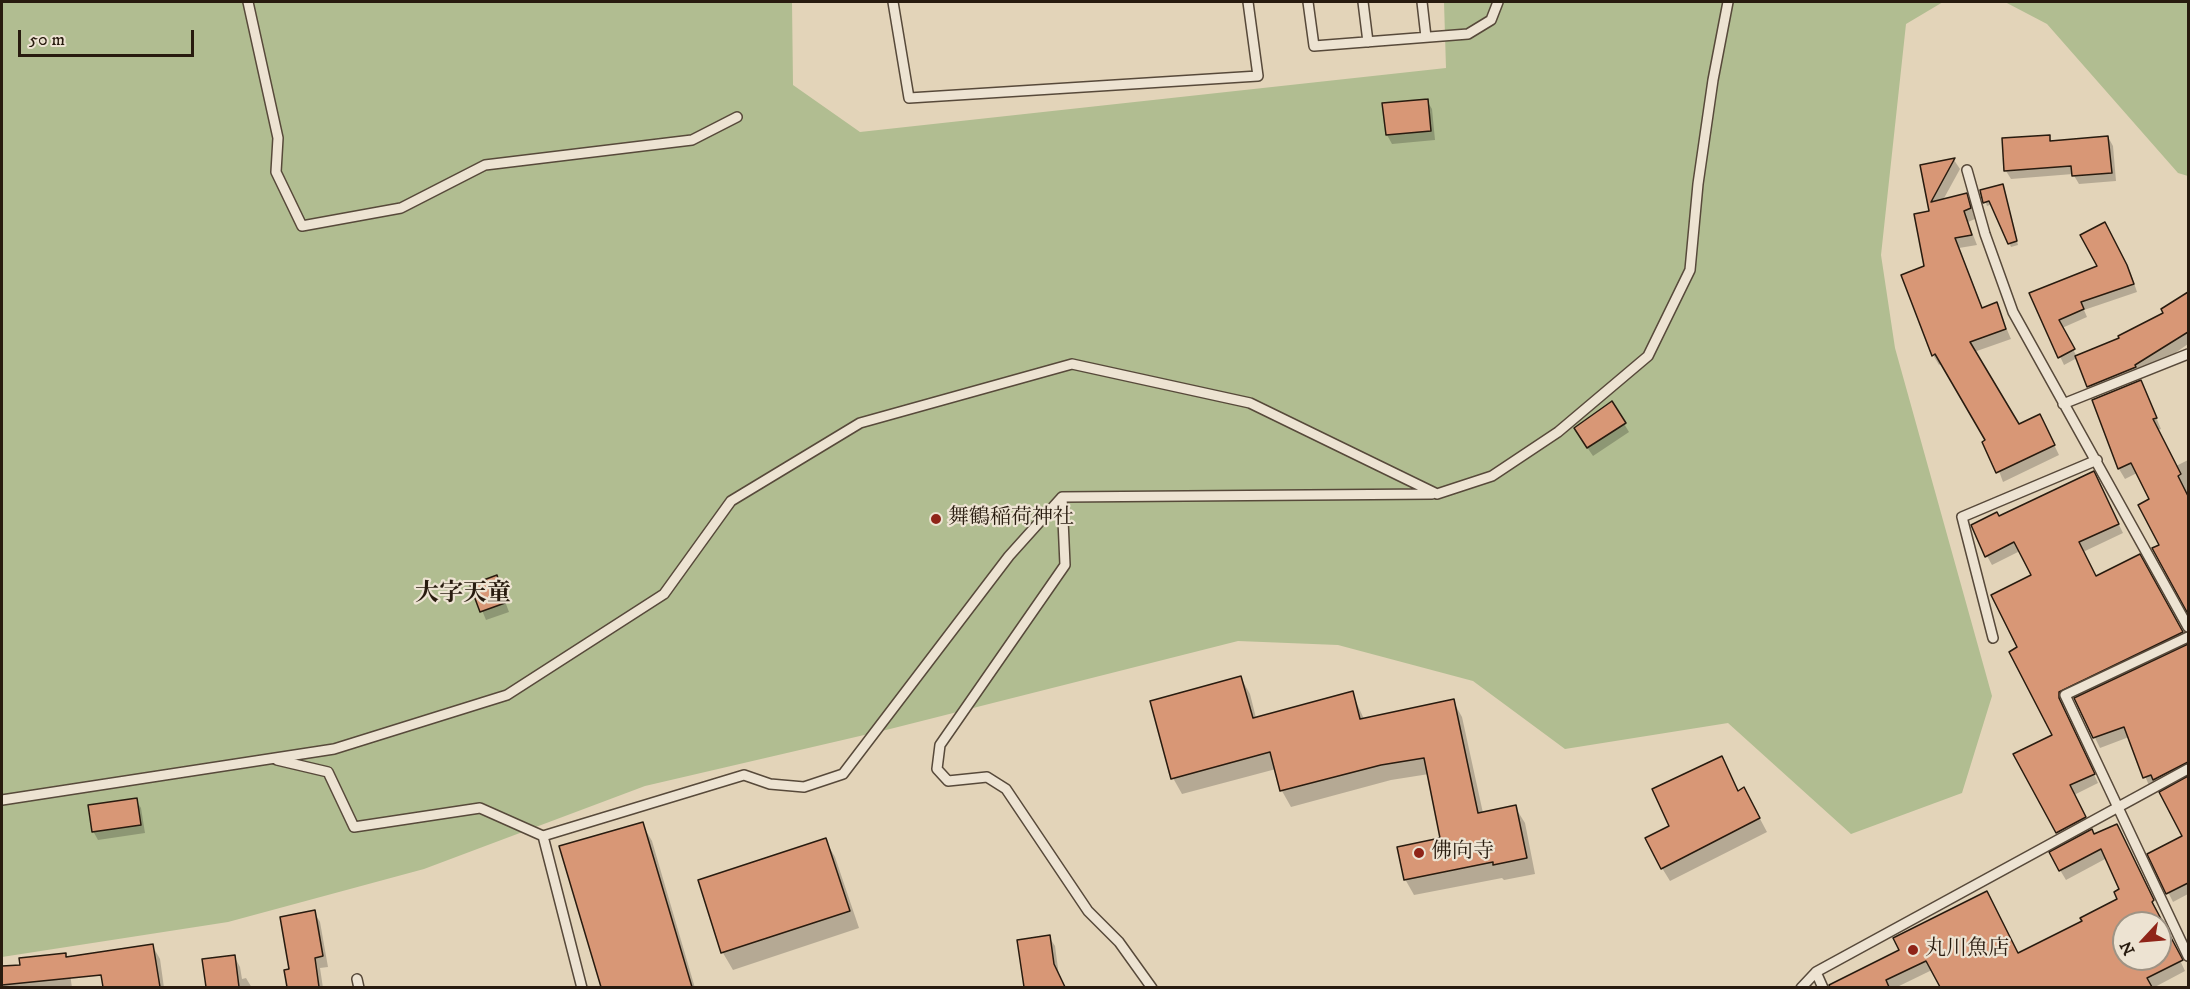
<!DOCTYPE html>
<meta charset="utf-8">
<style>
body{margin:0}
#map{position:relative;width:2190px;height:989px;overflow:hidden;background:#e3d4b9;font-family:"IM FELL DW Pica",serif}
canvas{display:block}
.frame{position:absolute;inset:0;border:3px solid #281b0f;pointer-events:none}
.north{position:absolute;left:2112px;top:911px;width:60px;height:60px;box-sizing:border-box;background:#ede3d2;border:2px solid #9e9384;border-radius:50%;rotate:244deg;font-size:16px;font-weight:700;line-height:24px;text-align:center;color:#281b0f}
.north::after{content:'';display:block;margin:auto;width:21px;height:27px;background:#8f2418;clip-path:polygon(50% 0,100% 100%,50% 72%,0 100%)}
.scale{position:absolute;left:18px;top:30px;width:176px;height:27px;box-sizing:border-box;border:3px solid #281b0f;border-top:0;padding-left:8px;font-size:18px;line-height:21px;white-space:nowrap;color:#281b0f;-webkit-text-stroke:4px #ede3d2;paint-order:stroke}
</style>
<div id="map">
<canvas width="2190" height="989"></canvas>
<div class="frame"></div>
<div class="north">N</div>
<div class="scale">50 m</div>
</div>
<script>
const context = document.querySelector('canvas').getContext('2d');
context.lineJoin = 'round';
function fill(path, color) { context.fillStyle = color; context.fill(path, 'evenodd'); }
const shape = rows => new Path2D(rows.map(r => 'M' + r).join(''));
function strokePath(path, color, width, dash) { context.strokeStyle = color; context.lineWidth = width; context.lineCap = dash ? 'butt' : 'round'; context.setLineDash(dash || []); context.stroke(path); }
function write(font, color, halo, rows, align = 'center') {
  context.font = font + ' "IM FELL DW Pica","Noto Serif JP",serif'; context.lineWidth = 4.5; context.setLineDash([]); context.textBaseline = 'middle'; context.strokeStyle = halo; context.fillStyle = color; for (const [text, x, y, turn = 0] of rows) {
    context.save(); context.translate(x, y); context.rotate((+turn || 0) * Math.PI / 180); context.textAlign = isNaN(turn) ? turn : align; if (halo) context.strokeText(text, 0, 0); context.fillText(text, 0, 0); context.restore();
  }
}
fill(shape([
 [2,2,792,2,793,85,860,132,1446,68,1444,2,1943,2,1906,24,1881,255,1895,348,1992,696,1962,793,1851,834,1728,723,1565,749,1473,681,1338,645,1238,641,890,729,645,786,424,869,228,922,2,957],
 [2005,2,2188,2,2188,176,2178,173,2047,24]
]), '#b1bd91');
fill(shape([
 [1427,101,1432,109,1435,140,1392,144,1387,135,1384,105],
 [2049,136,2052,142,2108,137,2113,146,2116,181,2079,184,2073,174,2011,179,2006,171],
 [1954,160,1960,169,1943,200,1966,195,1972,205,1975,219,1968,222,1977,245,1959,248,1983,309,1996,304,2011,339,1974,352,2018,426,2045,426,2059,455,2003,482,1988,441,1942,363,1939,365,1933,355,1925,267,1931,212,1921,166],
 [2003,186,2018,245,2011,247,1992,204,1987,206,1982,191],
 [2104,224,2131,274,2137,292,2084,310,2087,317,2062,328,2077,357,2121,339,2165,314,2184,297,2188,304,2188,344,2161,363,2094,395,2077,358,2064,365,2031,294,2099,266],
 [2141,382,2161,429,2158,430,2176,466,2188,460,2188,611,2154,549,2161,546,2151,500,2137,473,2125,479,2119,469,2094,400],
 [1612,404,1629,432,1593,456,1580,437],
 [2098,482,2123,533,2083,552,2096,578,2145,565,2185,642,2064,700,2063,708,2098,783,2074,795,2090,827,2063,841,2015,755,2054,735,2019,648,2033,575,2020,551,1992,565,1987,556,1998,518],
 [496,577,509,612,486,620,472,586],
 [2186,647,2188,651,2188,768,2181,779,2160,790,2158,785,2150,788,2129,737,2100,748,2076,699],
 [1241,678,1250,694,1256,718,1352,693,1364,719,1453,701,1462,717,1483,813,1515,807,1525,823,1535,874,1504,880,1502,878,1414,895,1405,879,1442,840,1429,774,1391,780,1291,807,1282,791,1276,769,1182,794,1173,778],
 [2185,789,2188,797,2188,846,2161,793],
 [1738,792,1751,802,1767,832,1670,881,1662,868,1671,827],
 [136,800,141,808,145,833,98,840,93,831],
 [642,824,652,841,695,988,602,988,561,847],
 [2094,835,2122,836,2185,971,2153,988,1942,988,1932,970,1895,988,1853,988,1848,977,1901,951,2018,954,2084,921,2119,899,2121,890,2107,858,2066,880,2060,870],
 [2124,923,2160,923,2160,959,2124,959],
 [825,840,835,857,859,928,733,970,723,953,700,881],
 [2176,851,2188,876,2188,894,2173,902,2149,854],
 [314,912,320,922,328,967,320,968,323,988,288,988,286,971,291,971],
 [1049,937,1055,946,1059,976,1064,988,1025,988,1019,941],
 [152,945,160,959,164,988,104,988,99,953],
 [234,956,240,967,242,979,246,978,252,988,208,988,204,960],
 [69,966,72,988,2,988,2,968]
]), '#0003');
const building = shape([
 [1428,99,1431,131,1386,135,1382,103,1428,99],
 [2050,135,2050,141,2108,136,2112,173,2072,176,2071,166,2004,171,2002,138,2050,135],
 [1955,158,1931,202,1967,193,1971,208,1964,211,1972,235,1955,238,1982,308,1997,302,2006,329,1970,342,2019,424,2040,414,2055,445,1996,473,1982,442,1985,440,1935,354,1932,356,1901,275,1924,266,1914,214,1929,211,1920,165,1955,158],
 [2003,184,2017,241,2008,244,1989,201,1983,203,1980,190,2003,184],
 [2105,222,2127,265,2134,284,2081,302,2084,309,2059,320,2075,349,2058,358,2029,293,2097,266,2080,235,2105,222],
 [2188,292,2188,332,2135,365,2136,367,2087,387,2075,356,2119,338,2118,336,2163,313,2161,309,2188,292],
 [2141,380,2157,418,2153,419,2181,474,2178,476,2188,496,2188,614,2152,548,2159,545,2138,505,2149,499,2131,463,2118,469,2092,400,2141,380],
 [1612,401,1626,423,1587,448,1574,428,1612,401],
 [2094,471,2119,524,2079,542,2096,576,2140,554,2183,632,2059,692,2059,698,2095,774,2070,785,2086,817,2056,833,2013,754,2052,735,2009,652,2017,647,1991,595,2031,575,2014,542,1985,557,1971,525,1997,512,1999,516,2094,471],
 [497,575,505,603,480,612,470,585,497,575],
 [2188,644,2188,762,2153,780,2151,775,2143,778,2124,727,2093,738,2074,698,2188,644],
 [1241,676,1253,718,1353,691,1360,719,1454,699,1478,813,1516,805,1527,858,1493,865,1493,862,1404,880,1397,847,1440,838,1424,758,1381,765,1280,791,1270,752,1171,779,1150,701,1241,676],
 [1722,756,1738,791,1744,787,1760,818,1661,869,1645,838,1669,826,1652,789,1722,756],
 [2188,776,2188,883,2166,894,2147,854,2182,836,2159,792,2188,776],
 [137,798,141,825,92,832,88,805,137,798],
 [643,822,692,987,601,987,559,846,643,822],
 [2117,824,2154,900,2152,902,2183,960,2147,978,2152,987,1940,987,1926,961,1886,980,1889,987,1830,987,1829,985,1899,950,1893,938,1987,891,2018,953,2082,921,2080,918,2117,899,2114,892,2119,889,2101,849,2059,871,2049,852,2092,829,2094,834,2117,824],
 [2124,923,2160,923,2160,959,2124,959,2124,923],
 [826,838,850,911,721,953,698,880,826,838],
 [315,910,323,956,315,958,319,987,287,987,284,970,289,969,280,917,315,910],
 [1050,935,1054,964,1065,987,1024,987,1017,940,1050,935],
 [153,944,160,987,103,987,101,975,2,985,2,966,20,965,19,958,66,953,66,957,153,944],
 [235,955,239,987,206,987,202,959,235,955]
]);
fill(building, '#d89776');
strokePath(building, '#281b0f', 1.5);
const service = shape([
 [248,2,278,138,276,172,302,226,401,208,485,165,692,140,737,117],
 [893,2,909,98,1258,76,1248,2],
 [1308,2,1314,46,1468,34,1491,20,1498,2],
 [1363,2,1368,42],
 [1422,2,1426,37],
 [1967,170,1985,234,2013,312,2188,627],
 [2063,404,2188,354],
 [1062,497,1065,565,940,745,937,769,948,781,987,777,1006,789,1088,911,1119,942,1152,988],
 [2188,637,2065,695,2188,956],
 [1993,638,1962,517,2097,460],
 [277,760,328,772,354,827,480,808,543,836,744,775,770,784,804,787,843,774,1009,556,1062,497,1432,494],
 [2,800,334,749,507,695,664,594,731,501,860,423,1072,364,1250,403,1437,494,1492,476,1558,432,1648,356,1690,270,1698,184,1713,80,1728,2],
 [543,836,582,988],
 [1816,972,2188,769],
 [357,979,359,988],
 [1801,988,1816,972,1823,988]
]);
strokePath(service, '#57493a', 12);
strokePath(service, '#ede3d2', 9);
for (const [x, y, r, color] of [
 [936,519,6,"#8f2418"],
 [1419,853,6,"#8f2418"],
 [1913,950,6,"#8f2418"]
]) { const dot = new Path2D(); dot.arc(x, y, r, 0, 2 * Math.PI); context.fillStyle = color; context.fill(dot); strokePath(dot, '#ede3d2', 2); }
write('21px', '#281b0f', '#ede3d2', [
 ["舞鶴稲荷神社",948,519],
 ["佛向寺",1431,853],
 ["丸川魚店",1925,950]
], 'left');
write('bold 24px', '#281b0f', '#ede3d2', [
 ["大字天童",463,595]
]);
</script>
